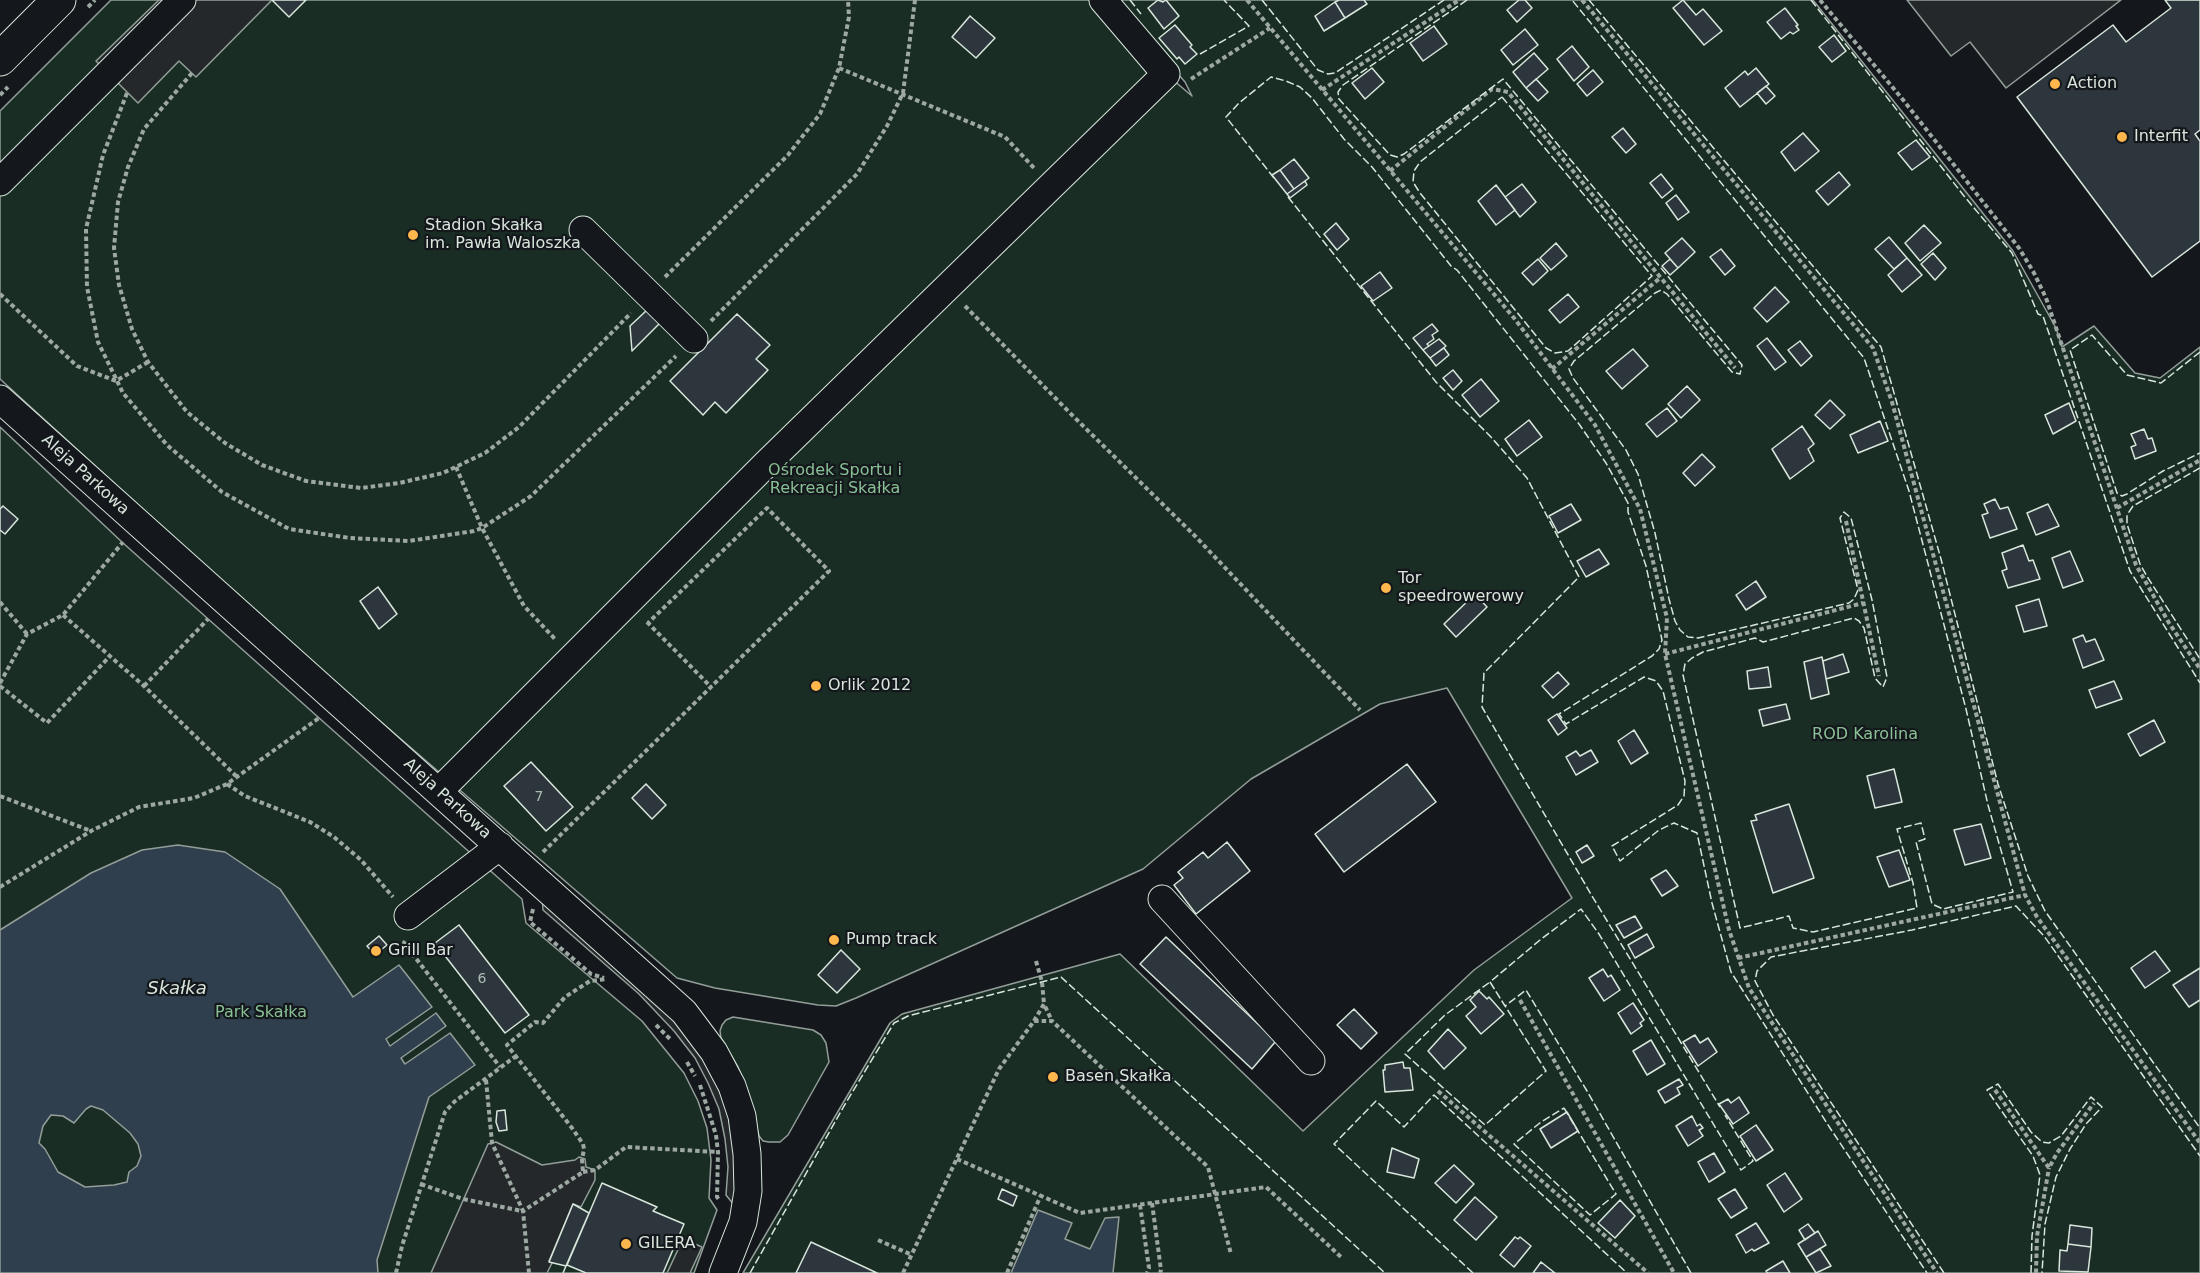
<!DOCTYPE html>
<meta charset="utf-8">
<style>
body{margin:0}
canvas{display:block;background:#14181c}
</style>
<canvas width="2200" height="1273"></canvas>
<script>
const context = document.querySelector('canvas').getContext('2d');
context.lineJoin = 'round';
function fill(path, color) { context.fillStyle = color; context.fill(path, 'evenodd'); }
const shape = rows => new Path2D(rows.map(r => 'M' + r).join(''));
function strokePath(path, color, width, dash) { context.strokeStyle = color; context.lineWidth = width; context.lineCap = dash ? 'butt' : 'round'; context.setLineDash(dash || []); context.stroke(path); }
function write(font, color, halo, rows, align = 'center') {
  context.font = font + ' "DejaVu Sans",sans-serif'; context.lineWidth = 4.5; context.setLineDash([]); context.textBaseline = 'middle'; context.strokeStyle = halo; context.fillStyle = color; for (const [text, x, y, turn = 0] of rows) {
    context.save(); context.translate(x, y); context.rotate((+turn || 0) * Math.PI / 180); context.textAlign = isNaN(turn) ? turn : align; if (halo) context.strokeText(text, 0, 0); context.fillText(text, 0, 0); context.restore();
  }
}
const green = shape([
 [111,0,1098,0,1166,74,1192,96,1185,82,1114,0,1813,0,2013,251,2056,328,2062,347,2094,326,2135,373,2160,378,2200,347,2200,1273,743,1273,890,1023,902,1014,1120,954,1303,1131,1474,970,1572,898,1447,688,1380,704,1251,779,1143,869,856,998,836,1006,818,1005,715,988,677,978,276,631,0,379,0,111,111,0],
 [0,427,123,543,522,899,526,923,642,1021,684,1073,698,1101,707,1128,711,1160,709,1198,717,1210,694,1273,0,1273,0,427],
 [733,1017,813,1030,821,1035,826,1043,829,1062,788,1135,780,1142,769,1142,763,1141,759,1136,747,1089,738,1067,721,1038,720,1031,722,1025,726,1020,733,1017]
]);
fill(green, '#1a2d24');
strokePath(green, '#939e99', 1.5);
const parking = shape([
 [159,0,272,0,196,77,179,61,138,103,96,61,159,0],
 [1907,0,2121,0,2006,88,1970,42,1951,56,1907,0],
 [542,897,598,945,692,1039,721,1089,730,1117,736,1174,734,1205,726,1195,728,1167,725,1139,719,1109,708,1083,695,1058,674,1031,639,994,543,910,542,897],
 [496,1142,542,1165,575,1160,579,1157,585,1159,586,1167,595,1170,595,1180,581,1207,573,1204,549,1261,552,1263,547,1273,431,1273,488,1144,496,1142],
 [683,1239,702,1247,690,1273,667,1273,683,1239]
]);
fill(parking, '#24282b');
strokePath(parking, '#939e99', 1.5);
const water = shape([
 [178,845,225,852,280,889,353,997,399,965,432,1007,386,1039,390,1046,436,1013,446,1026,401,1058,405,1064,450,1033,475,1065,429,1097,377,1260,378,1273,0,1273,0,930,91,873,142,850,178,845],
 [91,1106,103,1110,130,1133,138,1144,141,1156,137,1166,129,1172,127,1182,114,1185,85,1187,58,1172,45,1149,39,1143,43,1126,51,1115,63,1116,74,1123,86,1109,91,1106],
 [1038,1210,1072,1223,1065,1239,1090,1249,1105,1218,1119,1217,1113,1273,1011,1273,1038,1210]
]);
fill(water, '#2f3f4d');
strokePath(water, '#939e99', 1.5);
const building = shape([
 [272,0,306,0,289,17,272,0],
 [1158,0,1163,2,1166,0,1179,16,1164,29,1148,8,1158,0],
 [1339,0,1364,0,1367,4,1345,18,1335,2,1339,0],
 [1519,0,1525,0,1532,8,1517,22,1507,10,1519,0],
 [1683,0,1696,15,1703,9,1722,31,1704,45,1673,8,1683,0],
 [2165,0,2200,0,2200,130,2195,134,2200,141,2200,241,2152,277,2017,97,2113,25,2126,42,2171,8,2165,0],
 [1335,2,1345,18,1324,31,1315,16,1335,2],
 [1785,8,1798,25,1796,26,1799,30,1793,34,1790,32,1781,39,1767,22,1785,8],
 [970,16,995,38,976,58,952,37,970,16],
 [1175,25,1192,45,1190,47,1197,54,1185,64,1179,57,1177,59,1159,38,1175,25],
 [1434,26,1447,44,1423,61,1410,43,1434,26],
 [1525,29,1538,45,1513,65,1501,50,1525,29],
 [1834,35,1846,51,1832,62,1819,47,1834,35],
 [1572,46,1589,67,1574,81,1557,59,1572,46],
 [1534,53,1548,69,1526,88,1513,72,1534,53],
 [1372,68,1384,82,1365,99,1352,83,1372,68],
 [1756,68,1769,84,1740,107,1725,88,1745,71,1748,75,1756,68],
 [1593,70,1603,82,1587,96,1577,84,1593,70],
 [1536,79,1548,92,1538,101,1526,88,1536,79],
 [1766,86,1775,96,1766,104,1757,93,1766,86],
 [1623,128,1636,144,1626,153,1612,137,1623,128],
 [1803,133,1819,151,1795,171,1781,152,1803,133],
 [1916,140,1930,157,1912,170,1898,153,1916,140],
 [1294,159,1309,178,1294,189,1280,170,1294,159],
 [1280,170,1294,189,1287,194,1272,175,1280,170],
 [1839,172,1850,185,1828,205,1816,191,1839,172],
 [1661,174,1673,189,1662,198,1650,183,1661,174],
 [1305,181,1307,185,1290,198,1287,194,1305,181],
 [1522,184,1536,202,1520,217,1505,197,1522,184],
 [1496,185,1515,210,1496,225,1478,201,1496,185],
 [1676,195,1689,212,1678,220,1666,203,1676,195],
 [1336,223,1349,239,1337,250,1324,234,1336,223],
 [1924,225,1941,243,1920,261,1905,243,1924,225],
 [1889,237,1907,258,1894,269,1875,249,1889,237],
 [1682,238,1695,252,1678,268,1665,253,1682,238],
 [1556,243,1567,256,1551,270,1540,258,1556,243],
 [1721,249,1735,266,1725,275,1710,257,1721,249],
 [1933,253,1946,268,1935,280,1921,264,1933,253],
 [1907,258,1922,275,1902,292,1888,275,1907,258],
 [1538,259,1548,271,1533,285,1522,273,1538,259],
 [1670,259,1678,268,1670,275,1662,266,1670,259],
 [1380,272,1392,288,1373,301,1361,286,1380,272],
 [1775,287,1789,302,1767,322,1754,308,1775,287],
 [1568,294,1579,307,1560,323,1549,310,1568,294],
 [647,310,660,323,632,351,630,326,647,310],
 [737,314,770,345,756,359,768,370,726,413,715,402,703,415,670,381,737,314],
 [1432,324,1438,331,1432,335,1434,339,1427,344,1429,346,1423,350,1413,338,1432,324],
 [1767,338,1786,362,1775,370,1757,346,1767,338],
 [1439,339,1446,346,1430,358,1423,350,1439,339],
 [1800,341,1812,356,1801,366,1788,350,1800,341],
 [1444,348,1449,355,1436,366,1430,358,1444,348],
 [1633,349,1648,366,1622,389,1606,371,1633,349],
 [1453,370,1462,381,1453,390,1443,378,1453,370],
 [1481,379,1499,401,1480,417,1462,395,1481,379],
 [1687,386,1700,400,1681,418,1668,404,1687,386],
 [1830,400,1845,415,1830,429,1815,415,1830,400],
 [2069,403,2076,421,2053,434,2045,415,2069,403],
 [1667,408,1677,421,1657,437,1646,424,1667,408],
 [1529,420,1542,437,1517,456,1505,439,1529,420],
 [1880,421,1888,441,1858,453,1850,435,1880,421],
 [1802,426,1814,444,1808,449,1814,461,1790,479,1772,449,1802,426],
 [2144,429,2148,439,2152,438,2156,451,2135,459,2131,447,2136,445,2131,434,2144,429],
 [1702,454,1715,467,1695,486,1683,473,1702,454],
 [1995,499,2000,509,2008,507,2017,529,1990,538,1982,515,1988,513,1984,504,1995,499],
 [1571,504,1581,520,1558,533,1549,516,1571,504],
 [2048,504,2059,526,2036,535,2027,513,2048,504],
 [3,506,18,519,5,534,0,530,0,509,3,506],
 [2023,545,2029,561,2033,560,2040,579,2008,588,2002,571,2007,569,2002,553,2023,545],
 [1599,549,1609,564,1586,577,1577,561,1599,549],
 [2070,551,2083,581,2063,588,2052,558,2070,551],
 [1756,581,1766,597,1746,610,1736,595,1756,581],
 [378,587,397,614,379,629,360,601,378,587],
 [1475,594,1487,607,1456,637,1444,624,1475,594],
 [2039,599,2047,626,2024,632,2016,606,2039,599],
 [2083,635,2086,642,2095,639,2104,660,2083,668,2073,639,2083,635],
 [1843,654,1849,672,1826,679,1823,661,1843,654],
 [1822,657,1829,694,1811,699,1804,662,1822,657],
 [1768,667,1771,687,1749,689,1747,671,1768,667],
 [1558,672,1569,684,1553,698,1542,686,1558,672],
 [2114,681,2122,699,2096,708,2089,690,2114,681],
 [1786,704,1790,719,1763,726,1759,710,1786,704],
 [1557,714,1567,728,1558,735,1548,720,1557,714],
 [2154,720,2165,742,2140,756,2128,734,2154,720],
 [1634,730,1648,753,1631,764,1618,741,1634,730],
 [1591,750,1598,762,1576,775,1566,757,1576,751,1580,756,1591,750],
 [531,762,573,807,546,831,504,786,531,762],
 [1407,764,1436,802,1344,872,1315,834,1407,764],
 [1894,769,1902,802,1875,808,1867,776,1894,769],
 [646,784,666,805,652,819,632,798,646,784],
 [1789,804,1814,878,1773,893,1751,821,1757,820,1755,815,1789,804],
 [1981,824,1991,858,1965,865,1954,830,1981,824],
 [1227,842,1250,871,1196,914,1174,885,1183,878,1178,872,1203,852,1208,858,1227,842],
 [1587,845,1594,856,1582,863,1576,852,1587,845],
 [1899,850,1910,880,1889,887,1877,857,1899,850],
 [1666,870,1678,886,1662,896,1651,879,1666,870],
 [1635,916,1642,928,1624,938,1616,925,1635,916],
 [459,925,529,1015,505,1033,435,943,459,925],
 [1647,934,1654,947,1635,958,1628,945,1647,934],
 [379,936,387,945,375,955,367,946,379,936],
 [1166,937,1276,1041,1252,1069,1140,964,1166,937],
 [841,950,860,969,837,993,818,975,841,950],
 [2155,951,2170,971,2145,988,2131,968,2155,951],
 [2200,968,2200,1000,2189,1007,2173,985,2200,968],
 [1603,969,1608,977,1611,975,1620,990,1604,1001,1589,978,1603,969],
 [1479,991,1487,999,1489,997,1504,1014,1481,1034,1466,1016,1476,1007,1470,1000,1479,991],
 [1633,1003,1644,1020,1640,1023,1642,1026,1631,1034,1618,1013,1633,1003],
 [1354,1009,1377,1033,1361,1049,1337,1025,1354,1009],
 [1448,1029,1466,1048,1444,1069,1428,1051,1448,1029],
 [1695,1035,1700,1043,1708,1038,1717,1052,1698,1066,1683,1042,1695,1035],
 [1651,1040,1665,1064,1647,1075,1633,1051,1651,1040],
 [1403,1062,1404,1068,1410,1068,1413,1090,1385,1092,1383,1070,1385,1070,1385,1065,1403,1062],
 [1679,1079,1683,1085,1677,1088,1680,1094,1665,1103,1658,1091,1679,1079],
 [1739,1097,1749,1113,1733,1124,1719,1104,1728,1099,1731,1103,1739,1097],
 [505,1110,507,1130,499,1131,496,1122,497,1111,505,1110],
 [1567,1112,1578,1131,1551,1148,1540,1129,1567,1112],
 [1692,1116,1697,1126,1700,1124,1703,1128,1699,1130,1703,1136,1688,1146,1676,1126,1692,1116],
 [1756,1125,1773,1150,1756,1161,1740,1136,1756,1125],
 [1392,1148,1419,1159,1414,1178,1387,1172,1392,1148],
 [1714,1153,1725,1172,1709,1182,1698,1162,1714,1153],
 [1454,1165,1474,1184,1456,1203,1435,1183,1454,1165],
 [1785,1173,1802,1199,1784,1212,1767,1185,1785,1173],
 [602,1183,657,1207,653,1211,684,1224,663,1273,586,1273,567,1265,602,1183],
 [1002,1189,1017,1196,1013,1206,998,1199,1002,1189],
 [1735,1189,1747,1208,1731,1218,1718,1199,1735,1189],
 [1475,1197,1497,1217,1476,1240,1454,1220,1475,1197],
 [1620,1200,1635,1216,1615,1238,1598,1223,1620,1200],
 [573,1204,589,1213,566,1266,549,1262,573,1204],
 [1756,1223,1769,1243,1754,1251,1752,1249,1746,1253,1736,1235,1756,1223],
 [1808,1224,1815,1233,1805,1240,1799,1230,1808,1224],
 [2070,1225,2092,1228,2091,1247,2068,1244,2070,1225],
 [1818,1231,1826,1245,1806,1257,1798,1244,1818,1231],
 [1515,1237,1518,1239,1520,1237,1531,1246,1514,1267,1500,1255,1515,1237],
 [811,1242,877,1273,796,1273,811,1242],
 [2068,1244,2091,1247,2088,1272,2059,1271,2060,1250,2067,1251,2068,1244],
 [1820,1249,1831,1266,1816,1273,1806,1257,1820,1249],
 [1783,1261,1790,1273,1767,1273,1766,1271,1783,1261],
 [1541,1262,1555,1273,1533,1273,1541,1262]
]);
fill(building, '#2c363c');
strokePath(building, '#d8e6dc', 1.5);
const minor = shape([
 [0,182,182,0],
 [583,230,694,339],
 [0,399,684,1012,714,1052,732,1086,742,1116,747,1154,748,1191,743,1222,723,1273],
 [439,791,767,463,1166,74,1103,0],
 [1162,899,1311,1061],
 [408,916,500,846]
]);
const major = shape([
 [0,59,59,0]
]);
strokePath(minor, '#d8e6dc', 29);
strokePath(major, '#d8e6dc', 35);
strokePath(shape([
 [1247,0,1514,318,1595,425,1640,509,1667,618,1665,654,1729,930,1749,988,1937,1273],
 [1582,0,1873,348,1892,402,2025,895,2037,917,2200,1143],
 [1820,0,1904,101,2019,248,2034,273,2046,298,2136,565,2169,623,2200,669],
 [88,7,95,0],
 [839,68,1005,137,1035,169],
 [192,73,144,129,128,167,118,202,114,248,119,285,132,329,148,362,187,412,225,443,262,465,306,481,361,488,399,483,443,473,485,453,519,427,631,313],
 [1191,79,1270,28],
 [1322,90,1459,0],
 [127,93,103,155,86,229,87,287,98,342,123,393,167,445,222,492,289,529,350,538,409,541,474,531,482,528,531,496,676,356],
 [0,95,8,87],
 [1390,171,1492,89,1508,92,1735,368],
 [665,277,788,155,820,114,839,68,849,17,848,0],
 [0,294,77,366,116,381,148,362],
 [965,306,1069,412,1195,536,1360,710],
 [711,321,857,174,887,126,903,93,915,0],
 [1552,369,1660,278],
 [456,467,482,528,524,606,555,639],
 [2117,508,2200,460],
 [1846,521,1879,676],
 [0,602,27,634],
 [63,615,144,686,236,776],
 [647,622,711,687],
 [1665,654,1863,603],
 [0,683,27,634,63,615,123,542],
 [0,686,47,723,110,656],
 [144,686,208,619],
 [227,784,245,796,310,822,334,837,361,860,393,897],
 [0,796,91,831],
 [543,852,829,571,767,508,648,623],
 [0,887,91,831,139,807,194,798,227,784,319,718],
 [533,909,530,922,591,974,604,978],
 [405,941,404,943,500,1067],
 [1738,958,2025,895],
 [1036,961,1042,982,1044,1004],
 [1520,1000,1674,1273],
 [1034,1021,1044,1004,1052,1021],
 [656,1025,670,1039],
 [687,1062,695,1076],
 [486,1080,492,1143,523,1211],
 [700,1085,716,1135,718,1152,717,1197,720,1201],
 [1995,1090,2049,1168,2057,1153,2094,1103],
 [1438,1091,1648,1273],
 [957,1159,1080,1213,1266,1187,1341,1257],
 [583,1172,595,1170,626,1147,718,1152],
 [421,1184,463,1199,522,1211],
 [1152,1203,1161,1270,1160,1273],
 [1140,1205,1149,1268,1147,1273],
 [878,1240,912,1255],
 [396,1273,402,1246,445,1112,454,1102,516,1056],
 [529,1273,523,1211,583,1172,582,1160,584,1149,583,1144,572,1128,507,1045,535,1022,543,1023,565,997,590,981,607,979],
 [903,1273,999,1069,1034,1021,1052,1021,1208,1167,1231,1254],
 [1007,1273,1041,1195],
 [2036,1273,2037,1236,2049,1168]
]), '#9da8a2', 4, [4.5, 3]);
strokePath(minor, '#14181c', 27);
strokePath(major, '#14181c', 33);
strokePath(shape([
 [1130,0,1141,14],
 [1262,0,1318,70,1328,74,1335,73,1444,0],
 [1467,0,1343,85,1338,92,1339,99,1390,155,1397,157,1404,154,1503,79,1742,365,1740,374,1732,372,1667,294,1661,290,1655,293,1574,361,1569,369,1573,378,1626,450,1638,474,1655,533,1669,599,1675,621,1680,630,1688,637,1698,638,1849,603,1854,599,1858,590,1840,518,1844,512,1851,518,1872,600,1887,677,1883,687,1875,678,1864,628,1859,621,1854,618,1763,642,1755,638,1703,652,1692,658,1685,664,1683,675,1740,928,1789,916,1793,928,1813,932,1917,908,1913,883,1897,829,1921,823,1925,839,1916,842,1932,904,1943,909,2013,892,1988,805,1966,709,1909,491,1864,358,1572,0],
 [1589,0,1881,347,1941,559,1998,784,2028,876,2045,911,2200,1128],
 [1811,0,1964,196,2012,253,2038,314,2043,316,2130,571,2200,683],
 [1200,54,1249,26,1224,0],
 [1502,97,1652,276,1568,351,1555,353,1546,348,1420,193,1413,182,1414,171,1420,162,1502,97],
 [1274,178,1226,117,1239,103,1271,77,1286,81,1300,87,1312,98,1344,139,1372,167,1451,266,1457,270,1579,424,1606,463,1628,503,1628,512,1646,566,1662,640,1659,649,1652,656,1559,714,1566,724,1644,677,1656,681,1663,691,1685,781,1684,796,1678,805,1612,846,1620,861,1659,830,1674,823,1697,833,1712,903,1731,972,1830,1128,1927,1273],
 [1288,197,1436,382,1491,437,1527,478,1579,577,1484,673,1482,707,1592,896,1720,1107],
 [2200,352,2161,383,2127,375,2092,335,2070,350,2117,493,2122,496,2127,494,2163,471,2200,453],
 [2200,468,2133,506,2127,515,2127,524,2140,564,2148,578,2200,659],
 [1490,982,1546,1071,1485,1125,1405,1054,1445,1015,1490,982],
 [1564,1108,1616,1194,1590,1215,1514,1144,1541,1122,1564,1108],
 [563,1273,566,1266],
 [750,1273,844,1106,894,1023,908,1016,1061,977,1385,1273],
 [1473,1273,1334,1144,1376,1101,1404,1127,1434,1095,1627,1273],
 [1691,1273,1587,1091,1526,990,1505,1006,1490,982,1540,940,1581,909,1599,934,1741,1170,1753,1161,1725,1115],
 [1944,1273,1773,1015,1755,981,1757,971,1771,957,1912,930,2016,906,2044,936,2200,1156],
 [2031,1273,2032,1236,2040,1175,2033,1156,1987,1090,1998,1084,2031,1132,2042,1142,2049,1143,2061,1136,2091,1097,2102,1107,2086,1124,2070,1149,2056,1177,2045,1224,2042,1273]
]), '#d8e6dc', 1.5, [8, 3]);
for (const [x, y, r, color] of [
 [2055,84,6,"#ffb74d"],
 [2122,137,6,"#ffb74d"],
 [413,235,6,"#ffb74d"],
 [1386,588,6,"#ffb74d"],
 [816,686,6,"#ffb74d"],
 [834,940,6,"#ffb74d"],
 [376,951,6,"#ffb74d"],
 [1053,1077,6,"#ffb74d"],
 [626,1244,6,"#ffb74d"]
]) { const dot = new Path2D(); dot.arc(x, y, r, 0, 2 * Math.PI); context.fillStyle = color; context.fill(dot); strokePath(dot, '#14181c', 2); }
write('14px', '#adbab4', null, [
 ["7",539,797],
 ["6",482,979]
]);
write('16px', '#d8e6dc', '#14181c', [
 ["Action",2067,84],
 ["Interfit",2134,137],
 ["Stadion Skałka",425,226],
 ["im. Pawła Waloszka",425,244],
 ["Tor",1398,579],
 ["speedrowerowy",1398,597],
 ["Orlik 2012",828,686],
 ["Pump track",846,940],
 ["Grill Bar",388,951],
 ["Basen Skałka",1065,1077],
 ["GILERA",638,1244]
], 'left');
write('16px', '#8ac095', '#14181c', [
 ["Ośrodek Sportu i",835,471],
 ["Rekreacji Skałka",835,489],
 ["ROD Karolina",1865,735],
 ["Park Skałka",261,1013]
]);
write('16px', '#d8e6dc', '#14181c', [
 ["Aleja Parkowa",85,475,42],
 ["Aleja Parkowa",447,799,42]
]);
write('italic 18px', '#d8e6dc', '#14181c', [
 ["Skałka",177,989]
]);
</script>
